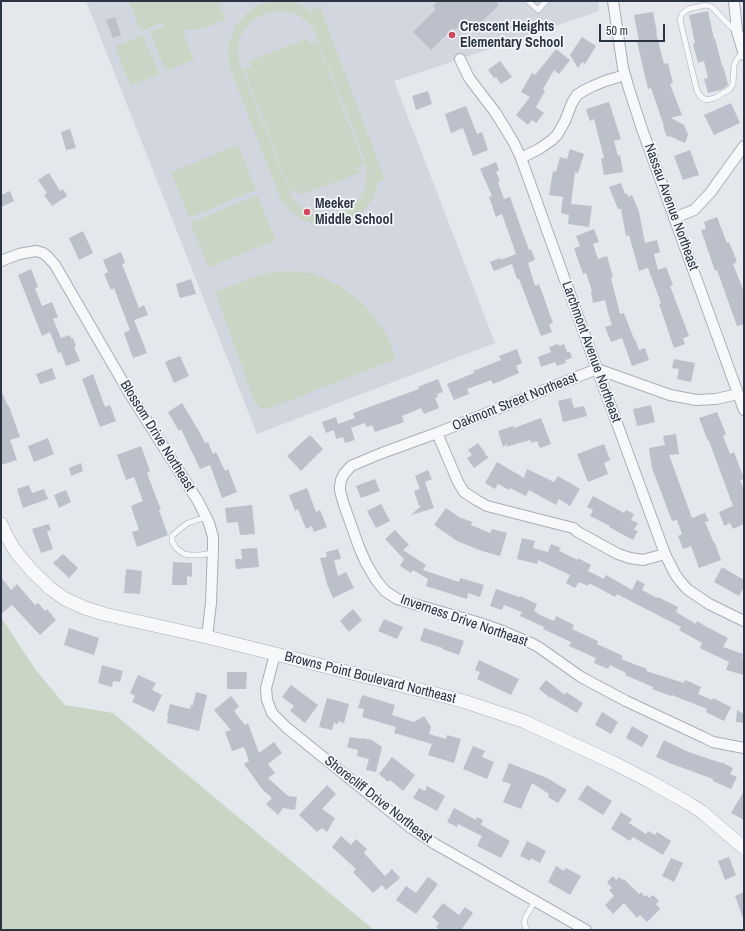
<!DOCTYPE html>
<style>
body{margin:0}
#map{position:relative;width:745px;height:931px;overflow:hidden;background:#e4e7ec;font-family:"Archivo Narrow",sans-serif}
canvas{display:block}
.frame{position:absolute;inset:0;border:2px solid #2b3445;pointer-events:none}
.scale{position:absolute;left:599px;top:24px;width:66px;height:18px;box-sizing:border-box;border:2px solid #2b3445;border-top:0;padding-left:5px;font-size:12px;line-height:14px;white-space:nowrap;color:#2b3445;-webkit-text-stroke:3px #f4f6f9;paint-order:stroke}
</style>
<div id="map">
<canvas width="745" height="931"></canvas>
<div class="frame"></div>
<div class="scale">50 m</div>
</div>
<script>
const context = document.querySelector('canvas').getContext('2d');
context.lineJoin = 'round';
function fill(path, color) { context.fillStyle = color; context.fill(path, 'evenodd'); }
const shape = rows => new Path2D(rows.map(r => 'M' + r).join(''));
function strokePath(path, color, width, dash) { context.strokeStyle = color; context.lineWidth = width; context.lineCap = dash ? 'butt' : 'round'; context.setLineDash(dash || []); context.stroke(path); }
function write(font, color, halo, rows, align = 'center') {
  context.font = font + ' "Archivo Narrow",sans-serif'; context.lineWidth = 3.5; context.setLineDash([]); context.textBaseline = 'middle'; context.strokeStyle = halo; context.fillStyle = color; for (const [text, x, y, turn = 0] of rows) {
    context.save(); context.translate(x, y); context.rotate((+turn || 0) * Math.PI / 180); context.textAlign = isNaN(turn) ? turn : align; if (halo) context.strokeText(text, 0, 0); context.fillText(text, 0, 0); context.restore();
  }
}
fill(shape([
 [86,1,598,1,599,11,460,59,394,81,495,343,257,434]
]), '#d2d6de');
fill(shape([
 [129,1,219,1,226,19,205,28,192,30,182,29,194,60,166,71,150,32,166,25,161,23,141,31],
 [276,1,287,1,294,2,302,5,310,11,320,7,385,180,378,183,375,194,371,201,360,214,346,222,338,225,321,225,305,221,291,212,281,200,229,65,228,48,230,40,236,25,247,13,254,8,261,4],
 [275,11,290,12,298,15,310,24,314,30,365,159,367,174,365,189,357,202,344,211,337,214,322,215,315,214,307,211,295,202,291,196,238,59,238,44,240,37,244,30,254,19,268,12],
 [143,35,159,74,131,86,115,47],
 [308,38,310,44,317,41,364,164,357,167,360,173,300,195,298,190,291,192,244,69,251,67,249,61],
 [238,145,256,190,189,217,171,172],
 [257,195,276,240,209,267,190,223],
 [287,271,313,273,340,286,365,305,386,334,396,359,268,409,260,408,255,403,215,292,262,274],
 [1,617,35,669,65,705,113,713,374,930,1,930]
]), '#c9d6c5');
fill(shape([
 [438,1,495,1,499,5,472,31,463,23,455,30,453,28,431,50,413,32,436,9,433,6],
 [708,11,714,39,715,38,722,66,723,66,728,84,727,86,721,90,708,93,704,79,708,78,704,61,698,63,693,44,695,43,689,15],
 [653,12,657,33,656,33,664,64,668,63,673,83,670,84,682,115,671,118,684,125,688,135,685,143,669,136,667,137,663,126,664,126,651,88,648,89,637,42,639,41,634,15],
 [115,17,121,35,113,38,106,20],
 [582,37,596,46,585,64,582,62,578,68,570,55],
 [556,49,570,60,559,74,554,70,543,89,545,91,536,107,544,113,536,123,532,120,528,125,516,115,530,97,521,92,532,73,535,75],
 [500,61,512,77,501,84,496,77,494,78,488,70],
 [428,91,432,104,416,110,412,96],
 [609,102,617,127,621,139,614,141,618,156,620,155,623,172,604,175,601,159,604,158,594,119,590,121,586,109],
 [731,103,740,123,714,135,704,115],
 [466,106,477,134,482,132,488,150,473,156,463,128,451,133,445,114],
 [70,129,76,148,66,150,61,132],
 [570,149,584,154,578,173,575,172,571,204,592,206,589,227,568,224,569,215,561,213,563,197,549,195,553,171,556,172,560,157,567,159],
 [690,150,699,175,683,180,674,156],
 [496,162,499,170,496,172,500,181,498,182,504,199,510,197,529,250,531,249,535,260,528,263,535,286,539,284,553,323,549,324,552,332,541,336,519,279,517,279,512,264,494,271,490,262,500,258,501,260,516,254,502,214,496,217,489,197,492,196,480,169],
 [49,173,60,191,63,189,67,196,52,206,44,195,47,193,38,180],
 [621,183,625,194,627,193,628,197,632,195,639,212,645,243,657,240,660,252,654,254,658,270,666,267,673,285,670,286,689,336,683,338,685,344,674,348,659,304,661,303,648,268,639,271,629,235,626,236,621,209,618,209,609,187],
 [10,191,14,201,1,207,1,195],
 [717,217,727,243,729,242,737,262,733,264,744,292,744,324,737,326,717,270,715,271,701,230,706,229,704,222],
 [594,229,599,242,593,244,598,259,607,256,613,277,611,278,620,314,624,313,634,339,635,339,639,350,645,348,649,360,632,366,622,338,611,342,605,327,612,325,608,313,605,300,593,303,591,292,592,291,586,273,583,274,574,248,580,246,576,236],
 [83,231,93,253,79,260,69,238],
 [121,252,125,263,122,264,139,308,144,305,148,315,134,320,147,353,133,358,124,333,130,330,114,288,111,290,104,274,108,272,103,260],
 [31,269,38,287,35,288,42,306,52,302,58,317,53,319,61,338,70,335,71,339,73,338,76,346,74,347,80,361,66,366,61,352,58,353,50,332,42,336,18,275],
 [191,279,196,294,180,298,176,284],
 [558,344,559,346,564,344,567,352,570,352,572,358,565,360,566,363,557,366,555,362,541,367,538,357,551,352,549,347],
 [517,349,522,363,516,366,519,373,493,384,491,380,467,389,469,394,454,400,447,384,474,373,473,371,501,360,499,356],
 [180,356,189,376,174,383,165,362],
 [674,359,695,363,691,382,677,379,679,369,672,368],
 [52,368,56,379,40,384,36,374],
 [93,374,105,407,110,405,116,421,100,427,82,379],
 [438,379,443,392,437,394,438,397,435,398,439,408,424,414,421,408,402,416,404,422,375,432,372,425,367,427,365,423,351,428,355,440,345,443,343,437,336,439,334,430,326,433,322,422,336,417,338,424,355,418,353,413,419,389,418,387],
 [1,391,8,406,9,406,20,437,10,440,17,460,1,465],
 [571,398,574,408,584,406,587,416,563,422,558,401],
 [182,403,200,433,205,443,208,442,213,454,216,452,225,471,228,469,237,492,222,498,210,465,200,469,181,429,179,431,168,412],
 [651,405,655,422,637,426,633,409],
 [717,412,726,434,723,436,730,454,734,452,744,479,740,480,744,490,744,524,733,529,730,523,724,526,719,512,733,506,709,441,708,441,699,418],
 [541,418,551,444,540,448,537,441,532,443,530,440,506,447,508,443,503,447,498,431,513,426,514,428],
 [676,434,679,454,669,455,692,518,705,513,709,521,705,522,714,543,715,543,721,560,699,568,691,546,683,549,678,536,682,534,677,520,672,521,652,468,649,448,665,445,663,436],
 [310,435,323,449,301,471,287,456],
 [48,438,54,454,34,462,28,446],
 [478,443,486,454,484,454,489,457,474,468,467,458,472,455,468,450],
 [604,444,610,460,604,463,608,474,588,482,577,454],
 [141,446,150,471,147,473,161,510,159,510,168,535,137,547,132,532,139,530,131,506,143,501,134,477,126,480,117,455],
 [497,462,524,478,527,469,554,482,558,476,580,489,570,506,559,499,556,505,529,490,526,496,510,488,509,490,498,484,495,489,485,483],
 [81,463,83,471,71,476,69,468],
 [428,470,432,479,425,482,434,508,411,515,422,505,419,506,414,491,420,489,415,476],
 [375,479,380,491,361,498,356,486],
 [29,485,32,493,44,489,48,499,23,508,17,489],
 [307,488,316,512,320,510,327,527,314,532,312,526,306,529,298,509,295,511,289,495],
 [66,490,71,502,59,508,54,495],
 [593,496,624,513,626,510,634,514,631,520,638,523,634,530,638,531,633,540,609,527,610,526,590,516,593,510,587,507],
 [381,504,390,521,376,528,367,511],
 [252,505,255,534,240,535,238,522,227,523,225,508],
 [446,508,459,517,472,522,471,525,490,533,492,529,507,533,500,556,482,551,457,541,434,525],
 [49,524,51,530,47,532,53,549,41,553,32,529],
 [395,530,409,545,403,550,426,565,423,570,459,582,460,578,484,585,480,597,468,593,467,599,426,586,428,579,413,570,411,573,400,566,404,559,385,539],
 [522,538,535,541,533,548,548,552,551,544,561,548,559,551,578,560,578,558,591,565,588,571,604,579,606,575,632,590,637,580,645,584,642,590,657,598,658,597,678,607,676,612,696,624,697,621,705,626,728,638,723,647,743,654,742,658,744,659,744,675,726,670,729,662,700,648,702,643,679,630,681,627,617,594,615,597,589,583,588,586,579,582,575,588,566,583,570,575,538,560,537,564,517,559],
 [257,548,259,567,236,569,235,559,242,559,241,549],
 [338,549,341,559,334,560,338,576,346,572,354,588,333,598,327,584,320,558,327,557,326,552],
 [63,554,78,568,69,578,53,563],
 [173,562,192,563,192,577,187,576,187,585,172,585],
 [722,567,744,580,744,587,739,596,714,582],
 [126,569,142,571,140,594,124,593],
 [1,577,11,590,17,584,35,605,38,603,45,611,47,609,56,620,40,635,12,605,1,614],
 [496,589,519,597,520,596,537,604,534,611,538,613,538,614,554,621,556,616,574,625,572,629,598,641,597,644,623,656,621,659,647,669,646,671,684,683,685,680,701,687,698,694,712,700,713,698,731,707,724,721,706,712,707,709,672,695,671,696,652,689,653,687,625,675,626,673,610,665,608,669,594,663,596,658,569,646,571,642,543,629,544,627,520,616,522,612,504,605,502,610,490,606],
 [353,609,362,620,349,632,340,621],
 [384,619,403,627,397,639,378,631],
 [69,628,99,638,94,655,64,645],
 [424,628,464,641,459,655,442,649,443,648,420,641],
 [479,660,519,679,511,695,477,679,480,672,475,670],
 [102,665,123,671,120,682,113,681,112,687,98,683],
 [227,672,247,672,246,689,227,689],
 [138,675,156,683,152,690,162,695,154,712,132,702,135,696,130,693],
 [546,680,565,695,566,692,583,703,577,713,550,697,550,698,539,689],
 [291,685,318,705,305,723,290,711,294,706,282,697],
 [196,692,207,695,199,731,167,723,168,716,167,716,170,704,190,709,191,705,193,705],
 [362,695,395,705,392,715,414,722,424,716,431,727,429,734,446,739,447,735,461,739,454,763,428,755,432,744,394,733,396,727,362,717,364,709,358,708],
 [231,696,239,706,234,711,245,725,248,723,259,753,274,742,282,753,268,764,275,773,268,778,288,796,297,797,295,810,283,808,278,815,266,804,272,798,262,789,244,764,249,761,244,747,232,751,225,732,231,730,214,710],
 [327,698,349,704,344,723,338,721,338,724,334,723,332,730,319,727],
 [737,710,744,714,744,723,736,722],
 [602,712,618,722,611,734,595,725],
 [632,726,649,736,642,747,626,738],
 [350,737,361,739,361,738,372,740,382,747,376,772,366,770,369,759,357,756,358,750,347,747],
 [664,740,686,751,721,763,721,762,733,768,730,774,737,777,731,789,713,781,713,779,672,764,656,757],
 [473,746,485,751,482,757,494,762,487,779,463,769],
 [392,757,415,775,403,791,390,780,388,782,379,774],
 [509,763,547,778,567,790,558,803,548,797,549,794,532,783,521,809,503,802,511,784,502,781],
 [327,785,336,794,322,809,335,818,327,832,322,828,317,832,299,815],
 [587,785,612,801,603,815,578,799],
 [427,786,445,796,437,811,413,798,419,788,425,791],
 [744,791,744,820,731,813],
 [454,808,476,820,477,817,483,820,481,825,510,841,501,858,477,846,482,836,458,824,457,827,447,822],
 [621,812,632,819,629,823,646,834,648,831,655,835,657,832,671,841,663,855,633,837,630,841,611,829],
 [341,836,351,845,356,839,367,849,364,853,385,876,392,869,400,878,386,890,382,885,373,893,353,872,356,869,332,847],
 [527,841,546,851,540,863,531,858,530,861,520,856],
 [729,857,736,875,725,880,718,861],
 [671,858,683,863,674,882,662,876],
 [556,866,564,871,566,868,581,876,570,895,548,882],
 [613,876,616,880,619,877,623,880,624,879,639,894,641,892,645,897,647,895,649,898,653,895,659,901,656,904,660,909,647,922,640,915,637,918,624,903,613,914,605,905,614,896,609,890,612,888,607,882],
 [428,877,438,884,416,914,396,900,406,886,416,893],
 [744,892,744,918,743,918,735,896],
 [443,903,459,915,465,907,473,913,461,930,440,930,436,927,439,923,432,917]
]), '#bbc0ca');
const service = shape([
 [528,1,538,10,546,1],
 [736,31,728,24,712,7,706,5,688,9,682,14,680,20,697,91,701,97,706,100,715,98,730,89,733,84,734,65,737,59,743,52],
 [206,517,188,523,181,528,172,536,172,541,176,548,184,554,190,555,200,555,213,553],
 [527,930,524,923,525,918,535,901]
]);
const minor = shape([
 [613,1,623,68,629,89,642,129,744,410],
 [734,1,737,31,744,55],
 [460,59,469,78,495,112,505,128,514,143,521,158,597,369,665,554,675,574,680,581,687,589,709,604,744,621],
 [521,158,539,149,552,140,557,135,565,121,572,103,577,95,583,91,593,86,605,81,625,75],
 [674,218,694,210,710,193,744,146],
 [1,261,19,254,36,251,43,253,48,257,55,265,131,396,198,501,209,523,213,537,213,547,211,603,207,637],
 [738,394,716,399,696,400,670,395,597,369,437,433,382,453,358,463,351,466,344,474,341,480,340,486,340,491,344,505,359,547,366,563,376,580,385,591,397,599,480,623,505,632,533,644,540,648,581,677,626,701,705,738,713,742,744,748],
 [437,433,458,482,464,492,478,501,487,506,573,528,578,532,618,554,630,558,643,560,665,554],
 [275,654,266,688,267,700,272,713,287,728,411,828,435,844,586,930]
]);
const tertiary = shape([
 [1,524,7,537,16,552,32,571,51,589,65,599,85,608,104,614,207,637,432,693,466,702,523,721,614,763,649,781,688,803,702,812,744,848]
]);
strokePath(service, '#a9aeb7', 6);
strokePath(minor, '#a9aeb7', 12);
strokePath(tertiary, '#a9aeb7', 14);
strokePath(service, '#f7f8fa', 5);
strokePath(minor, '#f7f8fa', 10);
strokePath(tertiary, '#f7f8fa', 13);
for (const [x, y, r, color] of [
 [452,35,4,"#d1495b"],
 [307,212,4,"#d1495b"]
]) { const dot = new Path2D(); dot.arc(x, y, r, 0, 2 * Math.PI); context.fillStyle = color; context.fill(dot); strokePath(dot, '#f4f6f9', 1.5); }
write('bold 14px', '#2b3445', '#f4f6f9', [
 ["Crescent Heights",460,27],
 ["Elementary School",460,43],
 ["Meeker",315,204],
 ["Middle School",315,220]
], 'left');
write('14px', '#2b3445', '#f4f6f9', [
 ["Nassau Avenue Northeast",671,207,70],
 ["Larchmont Avenue Northeast",591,352,70],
 ["Oakmont Street Northeast",515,402,-22],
 ["Blossom Drive Northeast",157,436,58],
 ["Inverness Drive Northeast",464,621,19],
 ["Browns Point Boulevard Northeast",370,678,14],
 ["Shorecliff Drive Northeast",378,800,38]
]);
</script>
